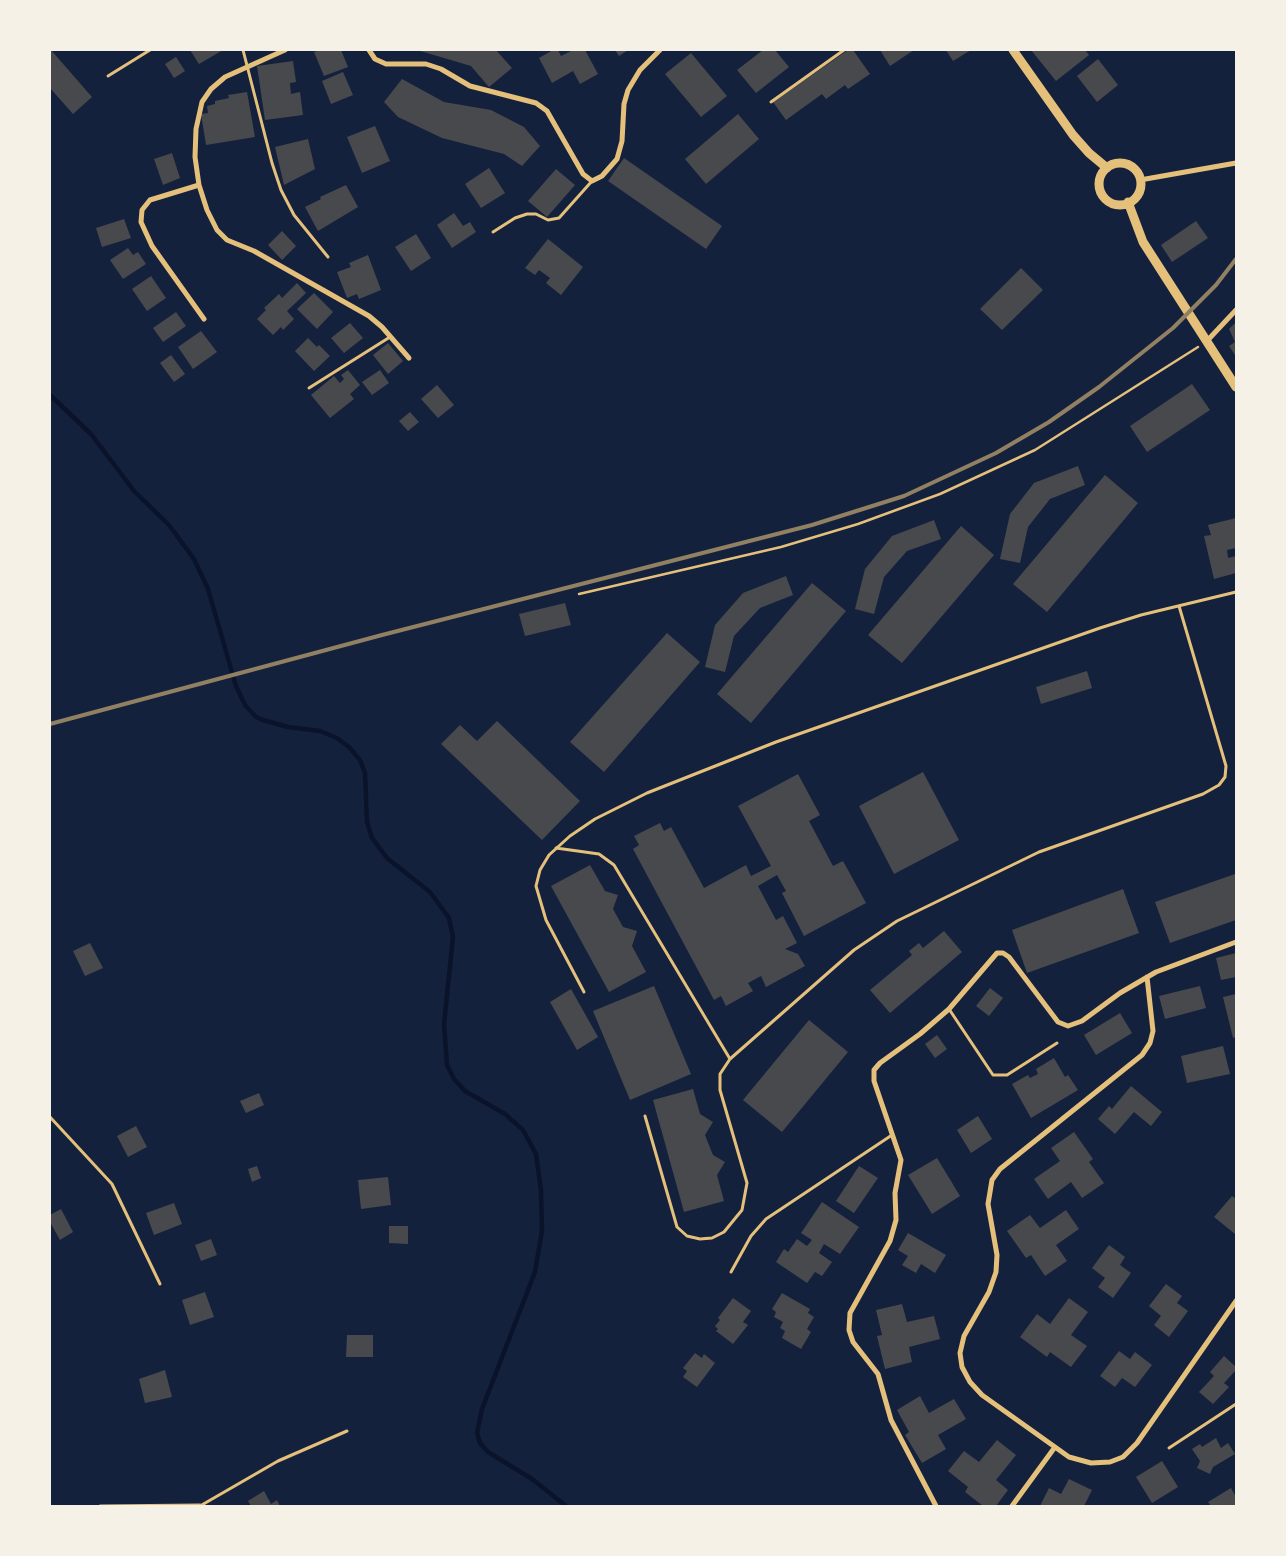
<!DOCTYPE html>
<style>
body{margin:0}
#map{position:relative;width:1286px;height:1556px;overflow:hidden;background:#14213d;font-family:Inter,sans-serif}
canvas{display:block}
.frame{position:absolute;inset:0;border:51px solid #f6f1e7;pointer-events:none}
</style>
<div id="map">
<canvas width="1286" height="1556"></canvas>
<div class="frame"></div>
</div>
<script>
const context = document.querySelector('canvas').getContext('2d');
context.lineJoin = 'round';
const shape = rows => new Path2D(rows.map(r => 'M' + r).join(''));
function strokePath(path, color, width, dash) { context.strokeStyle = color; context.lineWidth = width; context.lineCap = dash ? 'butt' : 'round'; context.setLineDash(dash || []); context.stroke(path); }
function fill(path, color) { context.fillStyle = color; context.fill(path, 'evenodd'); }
strokePath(shape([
 [50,395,91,434,134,491,169,525,194,559,208,589,236,686,245,705,256,717,263,720,288,727,320,731,337,738,349,747,360,760,365,773,367,822,372,838,387,858,430,892,449,918,453,937,444,1024,447,1065,454,1079,465,1091,505,1114,523,1130,536,1154,541,1190,542,1231,535,1272,482,1409,477,1433,480,1443,488,1452,532,1479,566,1506]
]), '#0b132b', 4.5);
fill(shape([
 [51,50,92,97,73,114,50,88],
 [190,50,223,50,199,64],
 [321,50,341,50,348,67,324,76,314,52],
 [417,50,496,50,512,68,489,87,471,66],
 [553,50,558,50,561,56,573,50,585,50,598,74,580,84,573,71,552,83,539,58],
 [615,50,628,50,619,56],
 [763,50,775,50,789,67,756,93,737,70],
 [848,50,853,50,870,74,848,89,845,85,826,99,822,94,786,120,773,102],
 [880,50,914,50,890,66],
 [946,50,971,50,953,61],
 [1031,50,1085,50,1089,55,1056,81],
 [691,53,727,96,701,117,665,74],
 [176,57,185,71,174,78,165,64],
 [1098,59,1118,85,1097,102,1077,76],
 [293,61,296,82,290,83,291,94,300,92,303,115,265,120,257,66],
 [343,72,353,95,331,104,322,81],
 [402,79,444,102,491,110,524,127,540,146,522,166,504,154,442,138,398,117,384,102],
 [247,92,255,137,206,145,201,114,208,113,207,106,215,104,215,101,229,98,228,95],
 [738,114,759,139,706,184,685,159],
 [375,126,390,161,362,173,347,137],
 [308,139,315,169,284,185,275,147],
 [172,153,180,178,163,185,154,159],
 [624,158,722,226,706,249,608,181],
 [489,168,505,193,481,208,465,184],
 [556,169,575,185,547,217,528,201],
 [346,185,358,207,318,231,305,207,321,199,320,197],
 [454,213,463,226,470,222,476,232,452,248,437,225],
 [124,219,131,238,102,247,96,228],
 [1196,221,1208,238,1172,262,1161,245],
 [282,231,296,246,282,260,268,245],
 [416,234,431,258,411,271,395,247],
 [548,239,583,267,561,295,546,283,550,278,539,270,535,275,525,268],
 [128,248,133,255,138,252,146,264,123,279,110,260],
 [368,255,381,290,359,299,357,294,347,298,337,272,351,267,349,263],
 [1021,268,1043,290,1002,330,980,309],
 [151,276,166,298,147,311,132,289],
 [297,283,306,293,287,311,294,319,283,330,281,327,273,335,257,319,266,310,264,308,279,294,282,298],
 [314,293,333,312,317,329,297,309],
 [176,312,186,326,163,342,153,328],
 [1236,322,1236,354,1235,355,1229,346,1235,342,1229,329],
 [350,323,363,338,344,353,331,338],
 [201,331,217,352,193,369,178,347],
 [308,338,317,347,319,345,330,356,314,371,295,351],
 [388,343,403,361,388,374,373,355],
 [171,355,185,374,174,382,160,363],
 [348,370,360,385,350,394,354,399,330,418,311,395,334,376,340,383,344,379,341,375],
 [380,370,389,383,372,395,362,382],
 [1192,384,1210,410,1147,452,1130,426],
 [437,385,454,405,438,418,421,399],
 [410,412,419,422,408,431,399,421],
 [1078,466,1085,485,1050,499,1028,527,1020,563,1000,559,1010,514,1034,483],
 [1105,475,1138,503,1047,612,1013,584],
 [1236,518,1236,548,1227,550,1228,558,1236,556,1236,573,1214,579,1204,536,1211,535,1208,525],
 [934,520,941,539,907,551,884,577,874,614,855,609,865,569,892,536],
 [961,526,994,555,902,663,868,635],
 [786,576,793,595,760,608,734,636,725,672,705,667,715,625,743,593],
 [812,583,846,611,751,723,717,694],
 [565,603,571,625,525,636,519,614],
 [667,633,700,662,604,772,570,742],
 [1087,671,1092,688,1041,704,1036,687],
 [497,721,580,801,542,840,441,744,460,725,477,741],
 [923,772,959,840,894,874,859,806],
 [798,774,820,815,809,821,833,866,843,861,866,903,804,936,782,893,786,891,777,875,758,886,776,920,783,916,797,943,785,949,798,954,805,966,766,987,761,976,748,983,753,991,726,1006,721,996,714,1000,633,849,639,845,634,836,660,823,664,831,671,827,704,888,746,865,751,876,771,866,738,806],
 [590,865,605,891,618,895,613,909,623,927,637,931,632,946,646,972,609,992,551,886],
 [1235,874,1236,920,1170,943,1155,902],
 [1123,889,1139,933,1027,973,1012,930],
 [944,931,962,952,890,1013,870,990,912,955,909,951,919,943,923,948],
 [90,943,103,968,85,976,73,951],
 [1236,953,1236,977,1221,980,1216,958],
 [654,986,691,1074,630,1100,593,1011],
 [1200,986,1206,1008,1165,1019,1159,996],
 [990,988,1003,998,989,1016,976,1006],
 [571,989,598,1037,577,1050,550,1002],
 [1236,994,1236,1037,1233,1038,1223,997],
 [1120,1013,1132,1033,1096,1055,1084,1035],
 [809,1020,848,1052,782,1132,743,1100],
 [937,1035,947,1049,935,1058,925,1044],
 [1223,1046,1230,1074,1187,1083,1181,1056],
 [1054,1058,1065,1077,1068,1075,1078,1090,1031,1118,1012,1084,1028,1075,1030,1078,1038,1074,1036,1069],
 [1131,1086,1162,1112,1151,1126,1134,1112,1115,1134,1098,1119,1109,1106,1112,1109],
 [693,1089,700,1114,713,1122,705,1135,713,1155,725,1162,717,1175,724,1201,684,1212,653,1100],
 [259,1093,264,1105,246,1113,240,1101],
 [978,1116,992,1139,971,1153,957,1130],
 [136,1126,147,1147,128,1157,117,1136],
 [1074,1132,1093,1159,1089,1162,1104,1183,1082,1198,1071,1182,1048,1199,1034,1179,1060,1161,1051,1148],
 [937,1158,960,1196,932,1214,908,1175],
 [257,1166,261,1178,252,1182,248,1169],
 [859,1166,878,1178,854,1213,836,1201],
 [388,1177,391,1205,361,1209,358,1180],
 [1232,1196,1236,1199,1235,1234,1214,1217],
 [822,1202,859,1227,840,1254,824,1244,819,1253,832,1262,822,1276,815,1272,807,1283,776,1262,784,1249,788,1252,797,1239,807,1246,812,1240,801,1233],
 [174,1203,182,1224,154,1235,146,1213],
 [61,1209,73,1232,60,1240,50,1222,50,1215],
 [1066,1210,1079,1229,1056,1245,1067,1261,1045,1276,1031,1255,1026,1258,1007,1231,1030,1215,1040,1228],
 [389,1226,408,1226,408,1244,389,1243],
 [908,1233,946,1255,935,1273,921,1264,916,1273,902,1265,908,1256,898,1250],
 [211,1239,217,1255,201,1261,195,1245],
 [1109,1245,1125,1257,1120,1265,1131,1273,1113,1298,1098,1287,1105,1278,1092,1268],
 [1166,1284,1182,1296,1177,1303,1188,1311,1169,1337,1154,1325,1161,1316,1149,1306],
 [205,1292,214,1317,190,1325,182,1300],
 [782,1293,810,1309,808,1313,814,1317,807,1329,811,1332,801,1349,782,1338,785,1331,780,1328,783,1322,774,1317,776,1312,772,1309],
 [733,1298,751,1311,743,1322,748,1325,733,1344,716,1331,718,1329,715,1326,720,1320,718,1318],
 [1069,1298,1088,1312,1071,1335,1087,1346,1071,1367,1050,1352,1047,1357,1020,1337,1037,1314,1050,1324],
 [902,1304,907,1322,934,1316,940,1339,909,1347,912,1362,885,1369,877,1336,882,1335,876,1310],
 [347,1335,373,1335,373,1357,346,1357],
 [1119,1351,1130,1359,1135,1352,1152,1365,1135,1387,1122,1378,1115,1387,1100,1376],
 [695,1353,702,1358,704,1354,715,1363,697,1387,683,1377,687,1371,683,1368],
 [1224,1356,1236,1367,1236,1370,1224,1383,1229,1387,1213,1404,1199,1392,1214,1376,1210,1372],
 [165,1370,172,1397,145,1403,139,1379],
 [920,1396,929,1413,954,1399,966,1419,938,1435,946,1449,922,1463,905,1435,909,1432,897,1410],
 [1216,1438,1221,1448,1228,1443,1235,1454,1213,1467,1210,1474,1197,1468,1200,1461,1192,1449,1200,1444,1202,1447],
 [997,1440,1016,1455,996,1480,1008,1490,996,1506,983,1506,965,1492,968,1487,948,1471,964,1451,979,1462],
 [1162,1461,1178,1487,1152,1503,1136,1477],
 [1069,1479,1092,1490,1084,1506,1040,1506,1049,1488,1061,1494],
 [1231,1488,1236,1497,1236,1505,1211,1506,1208,1502],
 [264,1491,271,1504,277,1500,280,1506,251,1506,248,1501]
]), '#48494c');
strokePath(shape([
 [579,594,781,547,858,524,940,494,1035,450,1198,347]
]), '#e5c07b', 2.5);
strokePath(shape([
 [243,50,272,163,281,190,294,215,328,257],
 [108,76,150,50],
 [771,102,844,50],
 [493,232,515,218,527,214,536,214,548,220,559,218,592,181],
 [309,388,390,337],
 [556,848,599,854,614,865,730,1059,720,1074,720,1090,747,1183,742,1210,724,1232,712,1238,700,1239,687,1236,677,1227,645,1116],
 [584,992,546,920,536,886,540,870,549,855,570,836,595,819,647,793,776,742,1100,628,1141,615,1236,592],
 [949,1009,993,1075,1007,1075,1057,1043],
 [730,1059,854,950,897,921,1039,852,1203,794,1219,785,1225,777,1226,766,1179,606],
 [50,1117,112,1184,160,1284],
 [731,1272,751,1236,766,1219,892,1135],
 [1169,1448,1236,1404],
 [100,1506,200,1505],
 [200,1506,278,1461,347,1431]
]), '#e5c07b', 3);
strokePath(shape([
 [285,50,225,77,211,89,202,102,196,129,195,157,199,185,207,210,217,230,227,240,254,251,369,316,382,327,409,358],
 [369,50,375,59,386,64,426,64,441,69,470,86,536,103,547,111,583,174,592,181,602,176,617,159,622,141,624,104,628,90,640,70,660,50],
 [1140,180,1236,163],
 [199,185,150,200,142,210,141,222,152,246,204,319],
 [1206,342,1236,310],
 [1147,977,1153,1031,1150,1043,1142,1055,1000,1169,992,1180,988,1204,997,1255,996,1272,989,1292,964,1336,960,1353,962,1367,970,1382,982,1395,1069,1457,1091,1463,1110,1462,1123,1457,1137,1443,1236,1301],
 [936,1506,891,1420,878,1374,853,1342,849,1330,850,1313,890,1241,896,1220,895,1193,901,1160,874,1081,874,1070,880,1063,920,1034,949,1009,997,953,1003,953,1009,957,1058,1022,1068,1026,1082,1021,1120,993,1156,972,1236,942],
 [1012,1506,1055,1447]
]), '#e5c07b', 5);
strokePath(shape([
 [1013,50,1073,135,1089,153,1107,168],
 '1099 184a21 21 0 1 1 42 0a21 21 0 1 1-42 0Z',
 [1128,202,1143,242,1236,387]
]), '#e5c07b', 9);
strokePath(shape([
 [50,724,382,635,812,525,904,496,996,453,1049,422,1099,387,1173,328,1216,285,1236,259]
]), '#918062', 4);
</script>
